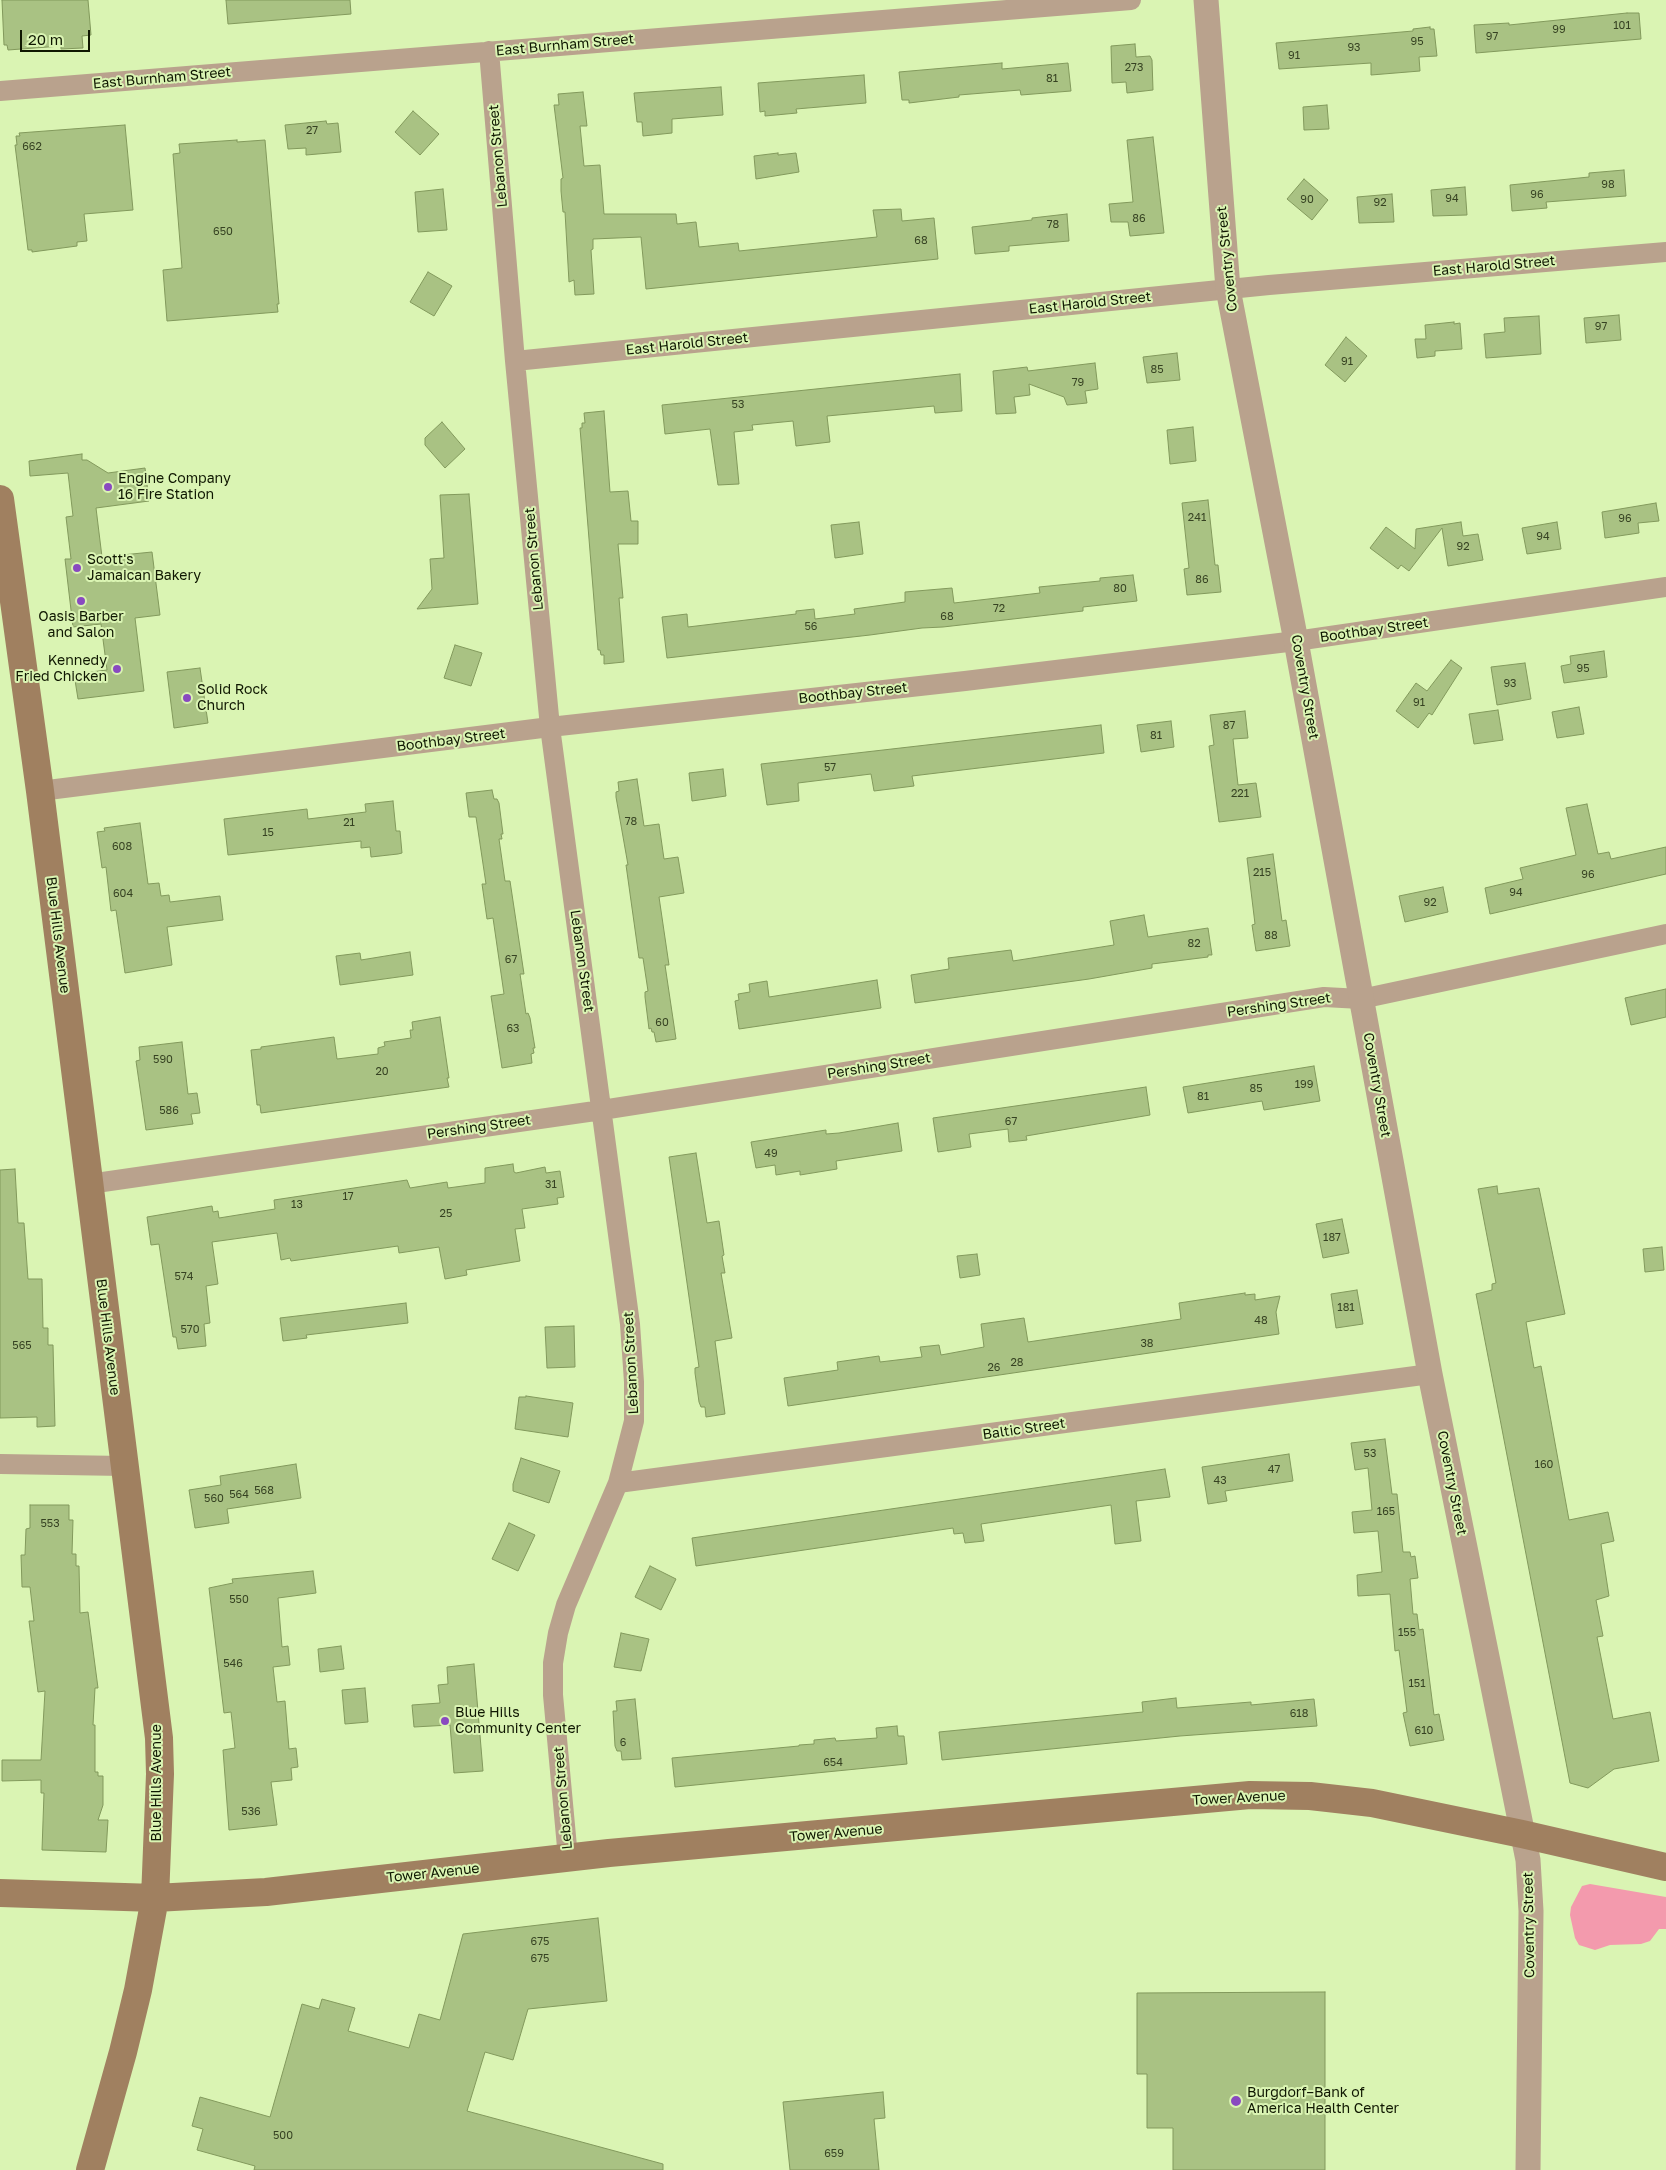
<!DOCTYPE html>
<meta charset="utf-8">
<style>
body{margin:0}
#map{position:relative;width:1666px;height:2170px;overflow:hidden;background:#daf4b3;font-family:"Golos Text",sans-serif}
canvas{display:block}
.scale{position:absolute;left:20px;top:30px;width:70px;height:22px;box-sizing:border-box;border:2px solid #0f1701;border-top:0;padding-left:6px;font-size:15px;line-height:18px;white-space:nowrap;color:#0f1701;-webkit-text-stroke:4px #daf4b3;paint-order:stroke}
</style>
<div id="map">
<canvas width="1666" height="2170"></canvas>
<div class="scale">20 m</div>
</div>
<script>
const context = document.querySelector('canvas').getContext('2d');
context.lineJoin = 'round';
function fill(path, color) { context.fillStyle = color; context.fill(path, 'evenodd'); }
const shape = rows => new Path2D(rows.map(r => 'M' + r).join(''));
function strokePath(path, color, width, dash) { context.strokeStyle = color; context.lineWidth = width; context.lineCap = dash ? 'butt' : 'round'; context.setLineDash(dash || []); context.stroke(path); }
function write(font, color, halo, rows, align = 'center') {
  context.font = font + ' "Golos Text",sans-serif'; context.lineWidth = 4; context.setLineDash([]); context.textBaseline = 'middle'; context.strokeStyle = halo; context.fillStyle = color; for (const [text, x, y, turn = 0] of rows) {
    context.save(); context.translate(x, y); context.rotate((+turn || 0) * Math.PI / 180); context.textAlign = isNaN(turn) ? turn : align; if (halo) context.strokeText(text, 0, 0); context.fillText(text, 0, 0); context.restore();
  }
}
fill(shape([
 [1590,1884,1666,1897,1666,1929,1659,1929,1650,1941,1641,1944,1610,1945,1595,1950,1579,1945,1575,1938,1570,1915,1571,1907,1582,1886]
]), '#f39aad');
const building = shape([
 [2,0,88,0,91,35,82,36,83,48,61,49,61,46,8,50,7,45,4,45,2,0],
 [226,0,350,0,351,14,228,24,226,0],
 [1627,13,1639,13,1641,39,1476,53,1474,25,1509,23,1509,25,1627,13],
 [1430,27,1430,29,1434,29,1437,56,1419,57,1420,71,1371,75,1371,63,1279,69,1276,43,1413,31,1413,29,1430,27],
 [1135,44,1136,57,1150,56,1152,60,1153,90,1127,93,1126,82,1112,83,1111,46,1135,44],
 [1002,63,1002,69,1068,63,1071,91,1021,95,1020,90,959,95,959,97,909,103,909,100,902,100,899,72,1002,63],
 [864,75,866,103,796,109,797,113,765,116,765,111,760,112,758,83,864,75],
 [721,87,723,115,672,119,672,133,643,136,642,122,637,122,634,93,721,87],
 [583,92,587,126,580,126,584,166,600,165,604,214,676,214,677,224,696,222,699,247,738,243,739,251,877,237,873,210,901,209,902,221,934,218,938,259,646,289,641,237,593,239,593,249,591,250,594,294,575,295,574,280,569,282,565,212,563,212,561,191,561,179,563,178,554,105,559,105,558,94,583,92],
 [1327,105,1329,129,1304,130,1303,107,1327,105],
 [413,111,439,134,420,155,395,132,413,111],
 [326,121,327,124,338,123,341,152,306,155,306,148,288,149,285,125,326,121],
 [125,125,133,210,84,214,87,241,77,242,77,246,32,252,32,250,28,250,15,145,17,145,16,136,20,136,19,133,125,125],
 [1153,137,1164,233,1130,236,1128,222,1111,222,1109,204,1133,202,1127,140,1153,137],
 [237,140,237,142,265,140,279,304,277,304,278,312,167,321,163,270,182,268,173,154,180,153,179,144,237,140],
 [778,153,778,155,796,153,799,172,756,179,754,156,778,153],
 [1624,170,1626,196,1546,202,1547,208,1512,211,1510,185,1589,177,1589,173,1624,170],
 [1304,179,1328,200,1312,220,1287,199,1304,179],
 [1465,187,1467,215,1433,216,1431,190,1465,187],
 [443,189,447,230,418,232,415,192,443,189],
 [1392,194,1394,222,1359,223,1357,197,1392,194],
 [1067,214,1069,241,1009,246,1009,251,975,254,972,227,1032,220,1032,218,1067,214],
 [428,272,452,286,434,316,410,302,428,272],
 [1619,315,1621,340,1586,343,1584,318,1619,315],
 [1539,316,1541,354,1486,358,1484,334,1505,332,1504,318,1539,316],
 [1454,322,1454,324,1460,323,1462,349,1435,351,1435,356,1417,358,1415,339,1426,339,1425,325,1454,322],
 [1346,337,1367,356,1345,382,1325,365,1346,337],
 [1177,353,1180,380,1147,383,1143,357,1177,353],
 [1095,363,1098,389,1085,391,1087,403,1067,405,1064,397,1029,384,1030,395,1014,397,1016,413,996,414,993,371,1027,367,1028,371,1095,363],
 [960,374,962,411,935,413,934,406,827,416,830,442,796,446,793,421,752,425,753,430,734,432,739,484,718,485,710,429,665,434,662,405,960,374],
 [604,411,610,492,628,491,631,521,638,521,638,544,618,544,623,598,619,598,624,662,604,664,604,655,601,655,600,650,598,650,580,428,582,428,582,423,585,423,584,413,604,411],
 [442,422,465,449,445,468,425,445,425,438,442,422],
 [1193,427,1196,461,1170,464,1167,430,1193,427],
 [82,454,82,460,87,460,108,473,145,468,149,501,96,508,102,557,152,552,160,615,135,618,144,691,78,699,74,674,107,670,101,624,73,627,65,559,71,559,66,517,73,516,68,473,30,476,29,461,82,454],
 [469,494,478,604,417,609,432,589,430,559,444,558,440,495,469,494],
 [1208,500,1215,565,1218,565,1221,592,1187,595,1184,569,1189,568,1182,503,1208,500],
 [1656,503,1659,521,1638,523,1639,533,1605,538,1602,512,1656,503],
 [859,522,863,554,835,558,831,525,859,522],
 [1461,522,1463,536,1478,534,1483,560,1448,566,1442,528,1409,571,1401,565,1398,569,1370,548,1386,527,1415,549,1416,529,1461,522],
 [1557,522,1561,549,1527,554,1522,528,1557,522],
 [1133,575,1137,601,1083,607,1083,611,943,627,922,628,870,635,667,658,662,617,687,614,688,627,796,614,796,611,814,609,815,619,855,614,854,609,905,602,905,592,952,588,954,603,1040,593,1039,587,1100,581,1100,578,1133,575],
 [455,645,482,653,471,686,444,678,455,645],
 [1604,651,1607,677,1564,683,1561,666,1571,664,1570,656,1604,651],
 [1451,660,1462,668,1432,715,1429,713,1418,728,1396,711,1416,683,1427,691,1451,660],
 [1525,663,1531,699,1497,705,1491,667,1525,663],
 [200,668,208,723,174,728,167,672,200,668],
 [1579,707,1584,734,1557,738,1552,712,1579,707],
 [1498,710,1503,740,1474,744,1469,714,1498,710],
 [1245,711,1248,738,1233,739,1238,785,1256,783,1261,817,1219,822,1209,746,1214,745,1210,715,1245,711],
 [1171,721,1174,747,1141,752,1137,725,1171,721],
 [1101,725,1104,753,912,776,914,786,874,791,871,774,798,783,799,801,767,805,761,764,1101,725],
 [723,769,726,796,692,801,689,773,723,769],
 [637,779,644,826,659,824,664,859,678,857,684,893,659,897,669,965,665,965,676,1039,656,1042,654,1032,652,1032,651,1028,649,1029,645,997,645,992,648,991,643,958,639,958,626,865,628,865,616,797,616,792,619,791,618,782,637,779],
 [492,790,494,799,497,799,499,803,503,834,501,834,502,839,499,839,505,881,510,881,524,974,520,974,526,1014,528,1013,530,1018,535,1048,533,1048,534,1053,531,1054,532,1063,502,1068,491,996,504,994,493,918,487,919,482,884,486,884,476,817,469,817,466,793,492,790],
 [393,801,396,831,400,831,402,853,398,854,371,857,370,847,361,848,361,841,228,855,224,819,307,809,308,819,366,812,365,804,393,801],
 [1587,804,1598,854,1609,852,1611,859,1666,847,1666,874,1490,914,1485,888,1523,879,1520,868,1576,855,1566,808,1587,804],
 [140,823,148,884,159,883,161,896,169,895,170,902,220,896,223,920,167,927,172,965,125,973,116,910,111,911,106,867,102,868,97,832,105,831,104,828,140,823],
 [1273,854,1282,921,1286,920,1290,946,1256,951,1252,925,1255,924,1247,858,1273,854],
 [1443,887,1448,912,1405,922,1399,896,1443,887],
 [1144,915,1148,937,1208,928,1212,955,1208,955,1208,957,1152,964,1152,968,1089,979,915,1003,911,975,949,969,948,958,1011,950,1013,961,1114,945,1110,921,1144,915],
 [410,952,413,975,340,985,336,956,360,953,361,960,410,952],
 [877,980,881,1008,739,1029,735,1001,739,1000,738,994,750,992,749,984,767,981,769,997,877,980],
 [1666,989,1666,1017,1631,1025,1625,998,1666,989],
 [440,1017,449,1078,447,1078,449,1087,261,1113,260,1105,257,1105,251,1050,261,1049,261,1047,334,1037,337,1059,378,1054,378,1048,385,1046,384,1042,411,1038,410,1030,413,1030,412,1022,440,1017],
 [182,1042,188,1094,197,1093,200,1113,191,1114,193,1124,146,1130,136,1061,140,1060,139,1047,182,1042],
 [1314,1066,1320,1101,1264,1110,1262,1101,1188,1113,1183,1087,1314,1066],
 [1146,1087,1150,1115,1026,1136,1027,1140,1009,1142,1008,1129,969,1134,971,1147,938,1152,933,1118,1146,1087],
 [898,1123,902,1151,836,1161,837,1169,800,1175,800,1171,776,1175,775,1165,756,1168,751,1142,826,1130,826,1134,839,1133,898,1123],
 [696,1153,707,1223,719,1221,724,1255,722,1256,725,1273,721,1273,732,1338,715,1341,725,1414,706,1417,705,1407,701,1407,699,1402,695,1373,695,1368,699,1367,669,1157,696,1153],
 [513,1164,514,1172,516,1173,545,1167,546,1173,560,1171,564,1197,557,1198,558,1204,522,1209,525,1228,515,1229,520,1261,466,1270,467,1275,445,1279,439,1247,399,1253,398,1246,291,1261,290,1258,281,1260,277,1233,212,1242,218,1284,206,1286,210,1323,204,1324,206,1346,178,1349,176,1337,173,1337,159,1244,151,1245,147,1217,212,1206,213,1212,218,1211,219,1218,275,1209,274,1200,407,1180,410,1188,447,1182,448,1188,485,1183,485,1168,513,1164],
 [15,1169,18,1223,24,1223,28,1279,42,1279,43,1328,48,1328,48,1345,53,1345,55,1426,37,1427,37,1417,0,1418,0,1170,15,1169],
 [1497,1186,1498,1194,1539,1188,1565,1314,1526,1322,1534,1368,1541,1366,1569,1520,1608,1512,1614,1541,1601,1544,1609,1596,1596,1600,1603,1636,1597,1637,1613,1719,1650,1712,1659,1761,1614,1769,1588,1788,1570,1783,1476,1294,1492,1290,1492,1284,1496,1283,1478,1189,1497,1186],
 [1342,1219,1349,1253,1323,1258,1316,1224,1342,1219],
 [1662,1247,1664,1270,1645,1272,1643,1249,1662,1247],
 [977,1254,980,1275,960,1278,957,1256,977,1254],
 [1357,1290,1363,1324,1336,1328,1331,1294,1357,1290],
 [1245,1293,1245,1295,1255,1294,1255,1300,1280,1296,1276,1312,1279,1334,788,1406,784,1378,838,1370,837,1362,879,1356,880,1362,922,1357,920,1347,939,1345,941,1355,984,1347,981,1324,1024,1318,1028,1342,1181,1319,1179,1303,1245,1293],
 [406,1303,408,1323,306,1335,307,1338,283,1341,280,1318,406,1303],
 [574,1326,575,1367,547,1368,545,1327,574,1326],
 [526,1396,573,1403,568,1437,515,1429,519,1397,526,1397,526,1396],
 [1385,1439,1392,1494,1397,1494,1403,1552,1410,1552,1411,1557,1415,1556,1418,1578,1410,1579,1413,1614,1417,1614,1419,1630,1423,1629,1434,1715,1439,1714,1444,1740,1410,1746,1403,1713,1407,1712,1399,1650,1395,1651,1390,1594,1358,1596,1357,1575,1382,1572,1378,1531,1354,1533,1352,1512,1372,1510,1368,1468,1355,1470,1351,1443,1385,1439],
 [1289,1454,1293,1481,1225,1491,1227,1501,1208,1504,1202,1467,1289,1454],
 [521,1458,560,1471,549,1503,513,1491,513,1484,521,1458],
 [296,1464,301,1498,227,1509,229,1523,195,1528,189,1490,221,1485,220,1476,296,1464],
 [1165,1469,1170,1497,1136,1501,1141,1541,1115,1544,1111,1505,981,1524,984,1541,965,1543,963,1533,954,1534,953,1528,696,1566,692,1538,1165,1469],
 [30,1505,69,1505,69,1520,73,1520,72,1554,76,1554,76,1566,79,1566,80,1613,88,1612,98,1688,95,1688,93,1725,95,1725,95,1772,98,1772,98,1776,103,1776,103,1805,98,1820,108,1820,106,1852,42,1850,44,1793,41,1793,41,1780,2,1781,2,1760,41,1760,45,1691,38,1692,29,1621,34,1621,30,1587,22,1587,21,1555,25,1555,26,1529,30,1528,30,1505],
 [509,1523,535,1535,518,1571,492,1559,509,1523],
 [650,1566,676,1579,661,1610,635,1597,650,1566],
 [313,1571,316,1593,278,1598,282,1647,288,1646,290,1665,273,1667,277,1702,285,1701,289,1749,296,1748,298,1767,291,1768,292,1780,271,1782,277,1825,229,1830,223,1750,235,1748,231,1712,224,1713,209,1588,233,1583,232,1579,313,1571],
 [621,1633,649,1639,641,1671,614,1667,621,1633],
 [341,1646,344,1669,320,1672,318,1649,341,1646],
 [474,1664,483,1771,454,1773,450,1725,414,1727,412,1705,440,1703,438,1685,448,1684,447,1667,474,1664],
 [365,1688,368,1722,345,1724,342,1690,365,1688],
 [1176,1698,1177,1708,1251,1702,1251,1705,1314,1699,1317,1726,1180,1736,942,1760,939,1732,1143,1712,1142,1702,1176,1698],
 [635,1699,641,1759,622,1760,621,1751,617,1751,615,1746,613,1711,617,1711,616,1701,635,1699],
 [897,1726,898,1736,904,1736,907,1764,675,1787,672,1758,799,1746,799,1745,814,1744,814,1740,835,1738,836,1741,877,1738,876,1728,897,1726],
 [598,1918,607,2001,528,2009,513,2060,485,2052,467,2111,663,2164,663,2170,254,2170,255,2166,197,2150,203,2129,192,2126,200,2097,270,2117,302,2004,319,2009,322,1999,355,2008,348,2031,409,2048,419,2014,440,2020,463,1934,598,1918],
 [1325,1992,1325,2170,1173,2170,1173,2128,1147,2128,1147,2074,1137,2074,1137,1993,1325,1992],
 [883,2092,885,2118,874,2119,879,2170,790,2170,783,2102,883,2092]
]);
fill(building, '#a9c283');
strokePath(building, '#82995c', 1);
strokePath(shape([
 [489,51,515,361,550,727,630,1324,634,1382,634,1421,618,1483,566,1605,558,1633,553,1663,553,1695,568,1858],
 [0,91,1131,0],
 [515,361,1269,285,1666,252],
 [40,791,550,727,965,681,1296,641,1666,587],
 [89,1184,602,1110,1324,997,1361,999,1666,934],
 [0,1464,124,1466],
 [618,1483,1430,1374]
]), '#b9a28d', 20);
strokePath(shape([
 [1206,0,1228,289,1296,641,1430,1374,1528,1860,1531,1911,1528,2170]
]), '#b9a28d', 25);
strokePath(shape([
 [0,499,40,791,159,1738,160,1774,155,1898,138,1990,123,2052,90,2170],
 [0,1893,155,1898,266,1892,609,1853,1250,1795,1310,1796,1372,1803,1522,1834,1666,1867]
]), '#a08060', 28);
for (const [x, y, r, color] of [
 [108,487,5,"#894ac0"],
 [77,568,5,"#894ac0"],
 [81,601,5,"#894ac0"],
 [117,669,5,"#894ac0"],
 [187,698,5,"#894ac0"],
 [445,1721,5,"#894ac0"],
 [1236,2101,6,"#894ac0"]
]) { const dot = new Path2D(); dot.arc(x, y, r, 0, 2 * Math.PI); context.fillStyle = color; context.fill(dot); strokePath(dot, '#daf4b3', 2); }
write('11px', '#364222', null, [
 ["101",1622,26],
 ["99",1559,30],
 ["97",1492,37],
 ["95",1417,42],
 ["93",1354,48],
 ["91",1294,56],
 ["273",1134,68],
 ["81",1052,79],
 ["27",312,131],
 ["662",32,147],
 ["98",1608,185],
 ["96",1537,195],
 ["94",1452,199],
 ["90",1307,200],
 ["92",1380,203],
 ["86",1139,219],
 ["78",1053,225],
 ["650",223,232],
 ["68",921,241],
 ["97",1601,327],
 ["91",1347,362],
 ["85",1157,370],
 ["79",1078,383],
 ["53",738,405],
 ["241",1197,518],
 ["96",1625,519],
 ["94",1543,537],
 ["92",1463,547],
 ["86",1202,580],
 ["80",1120,589],
 ["72",999,609],
 ["68",947,617],
 ["56",811,627],
 ["95",1583,669],
 ["93",1510,684],
 ["91",1419,703],
 ["87",1229,726],
 ["81",1156,736],
 ["57",830,768],
 ["221",1240,794],
 ["78",631,822],
 ["21",349,823],
 ["15",268,833],
 ["608",122,847],
 ["215",1262,873],
 ["96",1588,875],
 ["94",1516,893],
 ["604",123,894],
 ["92",1430,903],
 ["88",1271,936],
 ["82",1194,944],
 ["67",511,960],
 ["60",662,1023],
 ["63",513,1029],
 ["590",163,1060],
 ["20",382,1072],
 ["199",1304,1085],
 ["85",1256,1089],
 ["81",1203,1097],
 ["586",169,1111],
 ["67",1011,1122],
 ["49",771,1154],
 ["31",551,1185],
 ["17",348,1197],
 ["13",297,1205],
 ["25",446,1214],
 ["187",1332,1238],
 ["574",184,1277],
 ["181",1346,1308],
 ["48",1261,1321],
 ["570",190,1330],
 ["38",1147,1344],
 ["565",22,1346],
 ["28",1017,1363],
 ["26",994,1368],
 ["53",1370,1454],
 ["160",1544,1465],
 ["47",1274,1470],
 ["43",1220,1481],
 ["568",264,1491],
 ["564",239,1495],
 ["560",214,1499],
 ["165",1386,1512],
 ["553",50,1524],
 ["550",239,1600],
 ["155",1407,1633],
 ["546",233,1664],
 ["151",1417,1684],
 ["618",1299,1714],
 ["610",1424,1731],
 ["6",623,1743],
 ["654",833,1763],
 ["536",251,1812],
 ["675",540,1942],
 ["675",540,1959],
 ["500",283,2136],
 ["659",834,2154]
]);
write('14px', '#0f1701', '#daf4b3', [
 ["East Burnham Street",565,45,-5],
 ["East Burnham Street",162,78,-5],
 ["Lebanon Street",498,156,-95],
 ["Coventry Street",1227,259,-96],
 ["East Harold Street",1494,266,-5],
 ["East Harold Street",1090,303,-6],
 ["East Harold Street",687,344,-6],
 ["Lebanon Street",534,559,-95],
 ["Boothbay Street",1374,630,-8],
 ["Coventry Street",1305,687,80],
 ["Boothbay Street",853,693,-6],
 ["Boothbay Street",451,740,-7],
 ["Blue Hills Avenue",58,935,83],
 ["Lebanon Street",582,961,82],
 ["Pershing Street",1279,1005,-8],
 ["Pershing Street",879,1066,-9],
 ["Coventry Street",1377,1085,80],
 ["Pershing Street",479,1127,-8],
 ["Blue Hills Avenue",108,1337,83],
 ["Lebanon Street",631,1363,-93],
 ["Baltic Street",1024,1429,-8],
 ["Coventry Street",1452,1483,79],
 ["Blue Hills Avenue",157,1783,-90],
 ["Lebanon Street",563,1798,-95],
 ["Tower Avenue",1239,1798,-3],
 ["Tower Avenue",836,1833,-5],
 ["Tower Avenue",433,1873,-6],
 ["Coventry Street",1529,1925,-91]
]);
write('14px', '#0f1701', '#daf4b3', [
 ["Engine Company",118,479],
 ["16 Fire Station",118,495],
 ["Scott's",87,560],
 ["Jamaican Bakery",87,576],
 ["Oasis Barber",81,617,"center"],
 ["and Salon",81,633,"center"],
 ["Kennedy",107,661,"right"],
 ["Fried Chicken",107,677,"right"],
 ["Solid Rock",197,690],
 ["Church",197,706],
 ["Blue Hills",455,1713],
 ["Community Center",455,1729],
 ["Burgdorf–Bank of",1247,2093],
 ["America Health Center",1247,2109]
], 'left');
</script>
